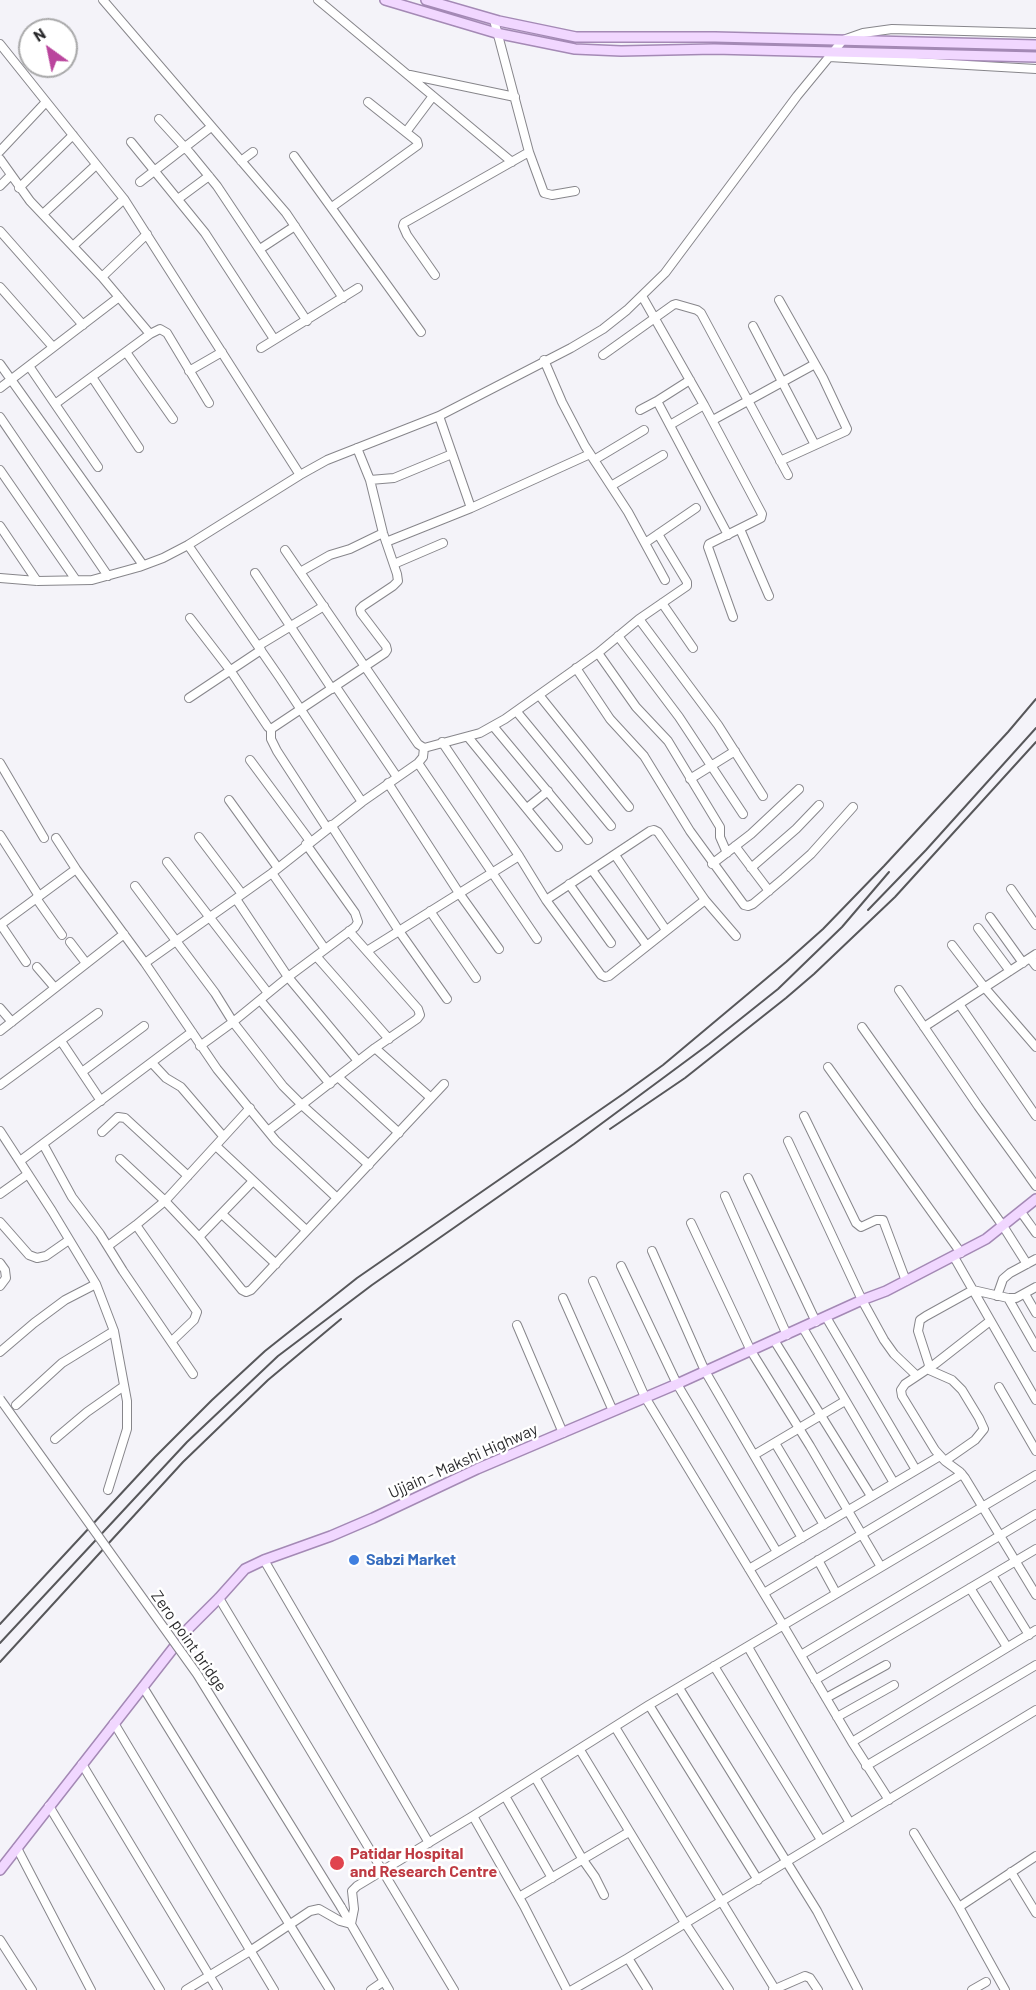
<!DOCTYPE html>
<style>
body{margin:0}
#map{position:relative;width:1036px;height:1990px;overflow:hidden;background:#f4f3f9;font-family:Barlow,sans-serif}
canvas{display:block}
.north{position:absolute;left:18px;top:18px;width:60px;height:60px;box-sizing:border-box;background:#fff;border:2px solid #a9a9aa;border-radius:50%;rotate:327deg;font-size:16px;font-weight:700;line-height:24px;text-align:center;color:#29292b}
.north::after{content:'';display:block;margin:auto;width:21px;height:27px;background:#ba459d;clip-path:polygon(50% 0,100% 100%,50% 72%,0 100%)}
</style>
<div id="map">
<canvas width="1036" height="1990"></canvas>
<div class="north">N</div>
</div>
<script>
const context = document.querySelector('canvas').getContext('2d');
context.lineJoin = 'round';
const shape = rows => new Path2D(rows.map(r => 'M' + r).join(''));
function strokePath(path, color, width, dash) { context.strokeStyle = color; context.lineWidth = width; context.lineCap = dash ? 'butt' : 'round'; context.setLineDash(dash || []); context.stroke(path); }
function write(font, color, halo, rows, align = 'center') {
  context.font = font + ' Barlow,sans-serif'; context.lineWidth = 5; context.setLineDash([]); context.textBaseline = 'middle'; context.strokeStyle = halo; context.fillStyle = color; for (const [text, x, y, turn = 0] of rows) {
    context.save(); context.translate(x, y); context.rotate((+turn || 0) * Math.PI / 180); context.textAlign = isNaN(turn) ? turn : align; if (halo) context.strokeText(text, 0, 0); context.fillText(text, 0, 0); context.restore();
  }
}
const minor = shape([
 [103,0,286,213,343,298],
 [318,0,512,162],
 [0,44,124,199,300,475],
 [829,57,1036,69],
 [410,75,515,97],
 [159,119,190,153,217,186,307,321],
 [406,132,433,96],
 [131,142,205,233,274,339],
 [0,151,46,102],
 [529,152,544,193,552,195,575,191],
 [294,156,421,332],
 [0,159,30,201,102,277,150,334],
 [241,161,253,152],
 [140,182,211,127],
 [0,186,11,175],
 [19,188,73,135],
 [178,199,209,176],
 [332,207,418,145,417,141,368,102],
 [43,214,96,165],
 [0,231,83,325],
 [73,246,124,199],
 [260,249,295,226],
 [435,275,407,235,403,226,404,223,529,152,494,20],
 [102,277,147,234],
 [0,287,53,347],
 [642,296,704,405,762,514,761,518,709,544,708,547,733,617],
 [779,300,823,378,847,429,846,431,780,461],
 [753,326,815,445],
 [261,348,358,288],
 [126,352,173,419],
 [603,355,673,305,676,304,697,310,701,313,788,475],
 [544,360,562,402,585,446,628,512,665,580],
 [0,364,143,565],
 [29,366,98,467],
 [189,371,222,352],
 [92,377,139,448],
 [690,380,657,401,728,535],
 [0,388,119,297],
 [55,404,150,334,160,329,167,333,209,403],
 [640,410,657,401],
 [439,416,471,508],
 [0,417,108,576],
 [713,420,815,364],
 [670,425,704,405],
 [594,460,644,430],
 [0,470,76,580],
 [370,480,394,478,452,454],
 [611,486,663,455],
 [0,526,37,581],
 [740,529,769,596],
 [386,542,471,508,590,454],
 [645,543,696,508],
 [188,545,280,678,362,802],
 [285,550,418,744,424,748,480,733,505,719,598,653,639,619,687,586,687,582,658,534],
 [394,564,443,543],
 [300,572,330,555,350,549,383,533],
 [255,573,332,689],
 [0,578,37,581,92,580,139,567,163,558,188,545,300,475,327,460,439,416,571,348,603,329,627,310,665,273,797,96,843,40,863,33,892,29,1036,33],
 [662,603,693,648],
 [190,618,230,670,268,727,271,729,385,653,387,650,386,646,361,613,360,609,363,606,393,586,398,581,397,574,383,533,370,480,357,448],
 [639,619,718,725,763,796],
 [618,636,679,717,743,814],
 [258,646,324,606],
 [598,653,636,707,668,741,720,827,720,837,727,853],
 [576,668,610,719,644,756,690,831,744,905,748,906,753,904,784,878,811,854,853,807],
 [336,687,397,777],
 [539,695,629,807],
 [189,698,261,650],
 [517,712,611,826],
 [493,726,588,840],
 [271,729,271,739,277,751,327,828],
 [468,737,558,847],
 [442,742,519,856,546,900,601,975,605,977,609,976,705,900],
 [250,760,310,841],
 [0,763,44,838],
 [418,763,537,939],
 [690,779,735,751],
 [388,783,459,893,499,949],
 [229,800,278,868],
 [527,808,548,791],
 [331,825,399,931,447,999],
 [0,835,39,896],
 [199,837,242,894],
 [56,838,76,869,145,963,217,1069,276,1141,337,1198],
 [735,846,769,891],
 [615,855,666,930],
 [167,862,268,993],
 [712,864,751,834,799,789],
 [751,868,796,829,819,805],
 [592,870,647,946],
 [272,873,325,949],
 [569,884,611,943],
 [135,886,215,993,233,1022,283,1086,303,1106,369,1165],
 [1011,889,1036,925],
 [36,898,62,935],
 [236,899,288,977,358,1061],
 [546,900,650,831,654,830,658,832,705,900,736,936],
 [430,911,476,978],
 [990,917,1023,963],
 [0,925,76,869],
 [1,925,26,962],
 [978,928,1010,971],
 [70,942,86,963],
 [952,945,985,988,1036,1047],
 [367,951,519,856],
 [316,956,389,1039],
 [1030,958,1036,966],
 [145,963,272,873,362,802,418,763,423,757,424,748],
 [37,967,55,988],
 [899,990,978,1106,1036,1186],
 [260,1000,330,1084],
 [959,1004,1036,1116],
 [0,1008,12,1022],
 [862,1027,1003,1226,1027,1264],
 [924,1027,1036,954],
 [0,1031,124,934],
 [61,1041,101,1101],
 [200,1046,233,1022,288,977,355,927,358,922,355,913,306,844],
 [375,1048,431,1098],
 [152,1063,166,1078,181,1087,223,1136],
 [828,1067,961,1253],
 [82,1072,144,1026],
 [338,1077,399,1133],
 [0,1085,98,1013],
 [804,1116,856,1223,861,1227,876,1220,883,1220,906,1281],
 [0,1131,52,1211,96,1284,114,1331,127,1401,127,1429,108,1490],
 [268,1131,375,1048,417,1019,420,1015,418,1009,349,931],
 [102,1132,118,1117,125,1118,188,1176],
 [788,1141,862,1300,884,1340,894,1354,917,1376],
 [43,1144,72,1197,100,1234,123,1271,193,1374],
 [216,1146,306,1230],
 [120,1159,165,1201,199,1237,242,1290,246,1292,251,1290,444,1084],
 [20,1161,192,1032],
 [748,1178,816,1322],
 [0,1194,28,1174],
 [725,1196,787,1335],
 [1021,1212,1036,1233],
 [222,1214,276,1264],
 [0,1222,29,1255,37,1258,46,1256,69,1240],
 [691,1223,751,1351,810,1446,881,1567],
 [136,1225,197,1312,194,1320,172,1341],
 [199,1237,253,1181],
 [108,1246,136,1225,165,1201,250,1108],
 [652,1251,705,1371,802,1538],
 [954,1257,1036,1400],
 [0,1263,5,1270,6,1278,0,1286],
 [621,1266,677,1384,777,1552],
 [593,1281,645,1397,783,1625,852,1742,889,1800],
 [1025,1294,1036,1313],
 [997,1296,1003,1279,1010,1273,1036,1259],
 [563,1298,613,1411],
 [1008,1298,1036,1347],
 [826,1317,916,1470],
 [990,1321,935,1364,905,1384,901,1390,902,1396,935,1450,945,1461,960,1472,965,1478,1036,1595],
 [517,1325,563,1433],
 [803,1328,894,1483],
 [774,1340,871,1496],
 [0,1352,34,1323,65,1300,96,1284],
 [930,1368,918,1331,920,1320,926,1316,973,1290,1008,1298,1016,1298,1036,1287],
 [927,1369,952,1380,962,1390,979,1418,984,1429,975,1440,945,1461],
 [999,1387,1036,1451],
 [16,1405,62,1363,114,1331],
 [55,1439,87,1412,124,1386],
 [775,1443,824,1525],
 [754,1455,845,1401],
 [264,1560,429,1843],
 [818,1560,836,1593],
 [749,1569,940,1456],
 [992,1575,1029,1635],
 [970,1588,1007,1647],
 [764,1593,962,1474],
 [219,1598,454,1990],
 [748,1647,850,1823],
 [801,1655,1036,1514],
 [714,1666,821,1840],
 [815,1680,1036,1549],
 [143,1687,330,1990],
 [679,1688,817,1911,858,1990],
 [826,1698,886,1665],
 [649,1705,758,1880],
 [837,1717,894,1685],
 [114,1723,274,1990],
 [615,1727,775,1989],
 [852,1742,1036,1630],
 [580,1750,685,1923,729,1990],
 [82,1764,218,1990],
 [866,1766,1036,1665],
 [535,1777,583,1860,595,1877,604,1895],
 [505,1796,552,1878],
 [49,1806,160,1990],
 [473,1816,524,1906,567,1990],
 [914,1833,959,1907],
 [17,1848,91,1990],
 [1011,1872,1036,1913],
 [519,1897,629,1832],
 [341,1907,389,1990],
 [0,1940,32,1990],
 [628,1958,648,1990],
 [186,1990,250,1951,310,1911,319,1909,340,1921,351,1924,354,1909,352,1891,357,1886,473,1816,649,1705,1036,1475],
 [371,1990,384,1981],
 [572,1990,628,1958,1036,1710],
 [773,1990,805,1976,810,1978,818,1990],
 [972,1990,986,1982],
 [1005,1990,959,1907,1036,1856]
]);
const major = shape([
 [385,0,496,33,575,49,621,51,714,49,1036,57],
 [426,0,499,21,576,37,715,37,1036,45],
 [0,1870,189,1628,219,1598,245,1569,264,1560,331,1536,373,1518,477,1469,677,1384,862,1300,886,1291,986,1239,1036,1199]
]);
strokePath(minor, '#87868b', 10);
strokePath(major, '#a489b5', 12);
strokePath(minor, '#fff', 8);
strokePath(major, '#f1d7ff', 9);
strokePath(shape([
 [868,910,926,850,1036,728],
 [610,1129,685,1078,786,998,814,974,895,897,1036,742],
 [0,1624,155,1457,212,1400,265,1351,357,1278,623,1094,663,1065,786,962,823,929,884,866,1008,732,1036,699],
 [0,1643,187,1442,278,1356,372,1285,574,1144,709,1044,778,989,842,927,889,872],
 [0,1662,183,1462,268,1380,341,1319]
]), '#57575a', 2);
const minorBridge = shape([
 [0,1399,197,1674,341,1907]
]);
strokePath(minorBridge, '#87868b', 10, []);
strokePath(minorBridge, '#fff', 8);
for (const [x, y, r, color] of [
 [354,1560,6,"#3f7fe0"],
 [337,1863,8,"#e0444e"]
]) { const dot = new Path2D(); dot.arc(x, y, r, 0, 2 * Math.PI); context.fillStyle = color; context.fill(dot); strokePath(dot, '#fff', 2); }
write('16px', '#29292b', '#fff', [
 ["Ujjain - Makshi Highway",463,1461,-24],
 ["Zero point bridge",189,1641,55]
]);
write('bold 16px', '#366cbe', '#fff', [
 ["Sabzi Market",366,1560]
], 'left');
write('bold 16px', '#be3a42', '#fff', [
 ["Patidar Hospital",350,1854],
 ["and Research Centre",350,1872]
], 'left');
</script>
